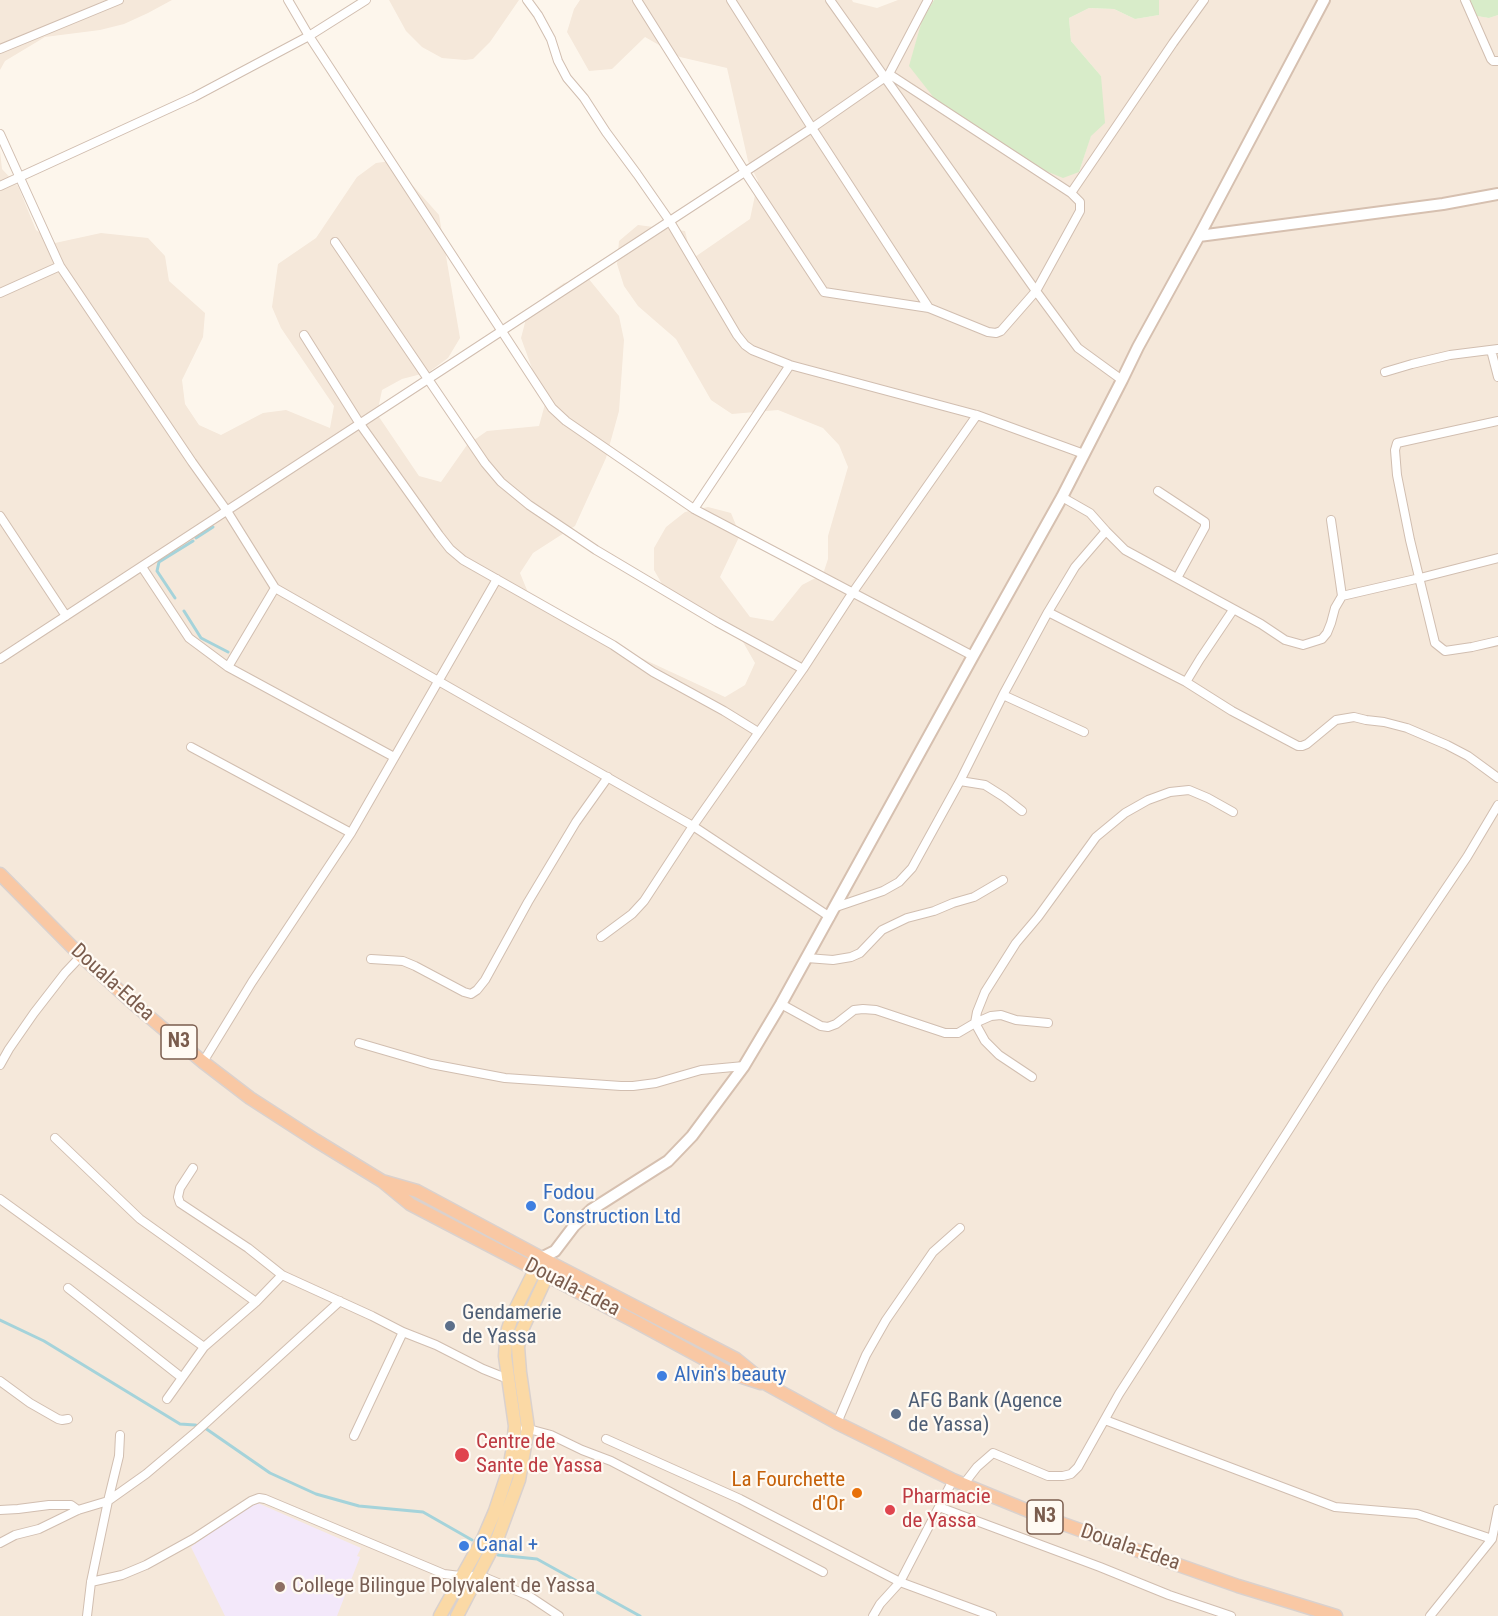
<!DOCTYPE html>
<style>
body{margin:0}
canvas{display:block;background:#fdf6ec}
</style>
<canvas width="1498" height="1616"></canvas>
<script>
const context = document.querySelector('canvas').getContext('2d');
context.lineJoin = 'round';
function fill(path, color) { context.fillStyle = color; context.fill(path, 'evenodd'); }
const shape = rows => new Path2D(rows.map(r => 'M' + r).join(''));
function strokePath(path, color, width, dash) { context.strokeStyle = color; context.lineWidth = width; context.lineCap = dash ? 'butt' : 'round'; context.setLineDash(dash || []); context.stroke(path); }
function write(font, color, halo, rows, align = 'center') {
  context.font = font + ' "Roboto Condensed",sans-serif'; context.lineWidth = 4.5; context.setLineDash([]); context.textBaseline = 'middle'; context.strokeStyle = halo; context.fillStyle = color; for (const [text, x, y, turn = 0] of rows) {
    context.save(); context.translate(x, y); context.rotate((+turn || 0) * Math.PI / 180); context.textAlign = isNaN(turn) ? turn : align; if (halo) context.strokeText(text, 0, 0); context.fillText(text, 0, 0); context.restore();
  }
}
fill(shape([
 [0,0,172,0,148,13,124,24,100,30,45,37,5,61,0,70],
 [389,0,519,0,490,42,473,59,465,60,442,58,422,47,406,31],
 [580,0,852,0,853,2,877,8,898,0,934,0,922,20,910,66,939,103,1001,143,1036,167,1079,172,1091,135,1101,76,1071,41,1069,18,1089,8,1114,9,1135,19,1159,15,1159,0,1469,0,1477,16,1489,18,1498,15,1498,1616,0,1616,0,151,2,169,18,186,36,230,55,243,101,233,148,238,165,256,169,281,205,313,203,337,182,380,185,404,199,425,221,435,263,413,286,410,330,428,334,406,281,328,272,307,278,264,316,238,357,177,376,163,391,161,439,215,460,338,448,358,429,372,402,379,382,390,377,414,419,476,441,482,467,445,487,431,539,426,545,404,521,338,527,315,544,297,564,283,588,278,619,316,624,340,619,411,606,458,575,526,533,553,520,573,529,595,613,645,725,697,745,685,755,663,743,642,666,591,654,570,654,548,666,527,685,512,708,507,731,513,740,535,720,577,750,617,773,621,802,585,823,574,828,559,828,536,848,467,839,445,823,428,778,410,732,414,711,400,676,339,638,306,624,286,617,264,619,241,638,225,685,231,692,259,750,219,758,181,748,161,727,68,680,57,645,37,612,69,589,71,567,32,574,9]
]), '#f5e8da');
fill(shape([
 [253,1501,361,1548,357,1556,360,1557,337,1616,225,1616,191,1547]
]), '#f3e8fa');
fill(shape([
 [934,0,1159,0,1159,15,1135,19,1114,9,1089,8,1069,18,1071,41,1101,76,1105,123,1091,136,1079,172,1063,178,1036,167,1001,143,938,103,909,66,922,20],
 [1469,0,1498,0,1498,15,1489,18,1477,16]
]), '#d8ecc9');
strokePath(shape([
 [196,538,213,527],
 [175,598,157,571,159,562,193,541],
 [184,611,201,638,228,652],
 [0,1320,44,1341,180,1424,195,1425,205,1428,270,1473,316,1494,359,1506,423,1512,472,1540],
 [498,1555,537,1559,640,1616]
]), '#a5d3da', 3);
const minor = shape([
 [288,0,309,36,552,408,566,421,694,509,973,656],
 [527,0,538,15,551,39,558,61,567,78,584,98,606,132,637,174,669,220,737,335,745,345,752,350,790,365,977,415,1084,454],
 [637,0,745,172,824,292,929,308,988,332,996,333,1001,331,1036,291,1080,211,1080,202,1071,193,889,74],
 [731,0,812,128,929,308],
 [830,0,1036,291,1078,348,1122,380],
 [1465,0,1491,59,1493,61,1498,61],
 [0,49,119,0],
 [0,134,60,266,192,462,227,511,275,588,693,826,830,917],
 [0,186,194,97,309,36,366,0],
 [1071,193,1173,43,1204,0],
 [335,242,485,463,501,482,529,505,596,550,717,622,803,669],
 [0,293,60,266],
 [304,335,360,424,439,535,450,549,463,560,613,645,653,672,724,711,758,732],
 [1491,350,1498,377],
 [1385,372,1412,364,1450,355,1498,349],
 [1498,421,1397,443,1395,450,1397,475,1410,540,1435,643,1445,651,1472,647,1498,641],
 [1158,491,1205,522,1205,527,1177,578],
 [1062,497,1090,513,1106,531,1125,550,1261,624,1285,640,1303,645,1322,639,1327,633,1331,623,1335,608,1342,596,1331,520],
 [694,509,790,365],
 [0,516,66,616],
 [142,567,189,638,228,667,394,757],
 [1342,596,1420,578,1498,558],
 [1048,612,1186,682,1232,711,1298,746,1302,746,1307,744,1336,720,1354,717,1366,720,1384,722,1407,728,1447,745,1468,756,1498,778],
 [0,659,812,128,884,78,889,74,928,0],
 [228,667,275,588],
 [1186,682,1200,659,1233,610],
 [1003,695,1084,732],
 [191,747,351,833],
 [960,781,985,785,1004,797,1022,811],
 [836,907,883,891,899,882,912,868,960,781,1003,695,1048,612,1075,567,1106,531],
 [601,937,632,914,644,901,693,826,803,669,853,592,977,415],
 [807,958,833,960,851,957,860,953,882,930,907,918,934,911,953,903,974,897,1003,880],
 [371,959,403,961,415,966,464,992,471,994,477,990,485,980,528,902,576,822,608,777],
 [781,1004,821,1026,828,1027,836,1024,854,1010,863,1009,876,1010,945,1033,958,1033,975,1023,991,1016,1001,1015,1016,1020,1048,1023],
 [359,1043,431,1064,505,1078,621,1086,633,1086,656,1083,701,1070,744,1066],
 [203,1062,252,982,351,833,497,579],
 [0,1065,9,1049,34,1013,65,973,81,956],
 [1032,1077,999,1055,985,1041,975,1023,977,1012,985,992,1016,943,1038,917,1096,837,1125,813,1148,800,1170,792,1189,790,1208,798,1233,812],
 [55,1138,140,1219,256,1302],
 [193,1168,180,1188,178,1197,180,1203,248,1248,282,1275,372,1316,403,1332,436,1345,483,1369,508,1379],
 [0,1199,204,1347],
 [68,1288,181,1377],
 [0,1381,30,1403,58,1419,62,1420,68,1419],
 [167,1399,204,1347,256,1302,282,1275],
 [1105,1420,1335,1507,1417,1514,1492,1539],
 [837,1423,866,1355,886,1320,933,1252,960,1228],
 [525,1428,551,1435,582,1450,611,1461,823,1572],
 [354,1436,403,1332],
 [606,1439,740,1499,900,1582,992,1616],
 [963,1485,977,1467,993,1453,1048,1476,1063,1476,1071,1474,1078,1467,1119,1394,1290,1128,1380,986,1467,857,1498,805],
 [939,1507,1100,1567,1169,1595,1231,1616],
 [0,1510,18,1509,49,1505,71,1505,78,1510],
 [0,1543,15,1535,39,1529,78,1510,108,1501,146,1474,197,1431,340,1301],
 [91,1582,122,1575,146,1565,193,1539,251,1501,259,1498,265,1499,444,1574,468,1577,479,1575,529,1596,559,1616],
 [87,1616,91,1582,108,1501,119,1456,120,1435],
 [873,1616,880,1604,900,1582,953,1480],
 [1430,1616,1492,1539,1498,1509]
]);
const secondary = shape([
 [1199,236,1443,204,1498,194],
 [541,1258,555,1251,574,1226,591,1210,668,1161,692,1136,744,1066,781,1004,973,656,1062,497,1122,380,1138,347,1199,236,1324,0]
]);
const primary = shape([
 [440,1616,483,1539,495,1511,509,1469,513,1447,515,1426,505,1356,506,1342,508,1329,513,1314,541,1258],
 [457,1616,498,1537,519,1480,528,1428,520,1372,518,1347,521,1332,551,1267]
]);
const trunk = shape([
 [0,874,81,956,134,1004,203,1062,250,1098,315,1140,382,1181,410,1204,636,1322,730,1373,761,1383],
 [382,1181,417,1191,553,1264,736,1359,768,1385,837,1423,953,1480,1041,1516,1133,1549,1238,1586,1336,1616]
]);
strokePath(minor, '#d1beb0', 10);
strokePath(secondary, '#d6c0b0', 14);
strokePath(primary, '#dad1cd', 15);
strokePath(trunk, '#dad1cd', 15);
strokePath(minor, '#fff', 8);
strokePath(secondary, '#fff', 10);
strokePath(primary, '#fbd9a5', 12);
strokePath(trunk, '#f9c8a4', 12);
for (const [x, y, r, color] of [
 [531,1206,6,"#3f7fe0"],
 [450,1326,6,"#5c6f8a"],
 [662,1376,6,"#3f7fe0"],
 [896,1414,6,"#5c6f8a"],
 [462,1455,8,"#e0444e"],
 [857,1493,6,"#e8710a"],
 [890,1510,6,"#e0444e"],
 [464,1546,6,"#3f7fe0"],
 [280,1587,6,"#8d6e63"]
]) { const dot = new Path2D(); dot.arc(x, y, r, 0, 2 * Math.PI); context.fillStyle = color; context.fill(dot); strokePath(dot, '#fffaf3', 2); }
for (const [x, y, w] of [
 [179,1042,36],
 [1045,1517,36]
]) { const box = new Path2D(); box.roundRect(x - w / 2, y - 17, w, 34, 4.5); context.fillStyle = '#fffaf3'; context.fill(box); strokePath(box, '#7a5c4d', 1.5); }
write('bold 20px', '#7a5c4d', null, [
 ["N3",179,1042],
 ["N3",1045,1517]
]);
write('21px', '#7a5c4d', '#fffaf3', [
 ["Douala-Edea",112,983,42],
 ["Douala-Edea",572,1288,27],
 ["Douala-Edea",1130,1548,19]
]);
write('21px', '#366cbe', '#fffaf3', [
 ["Fodou",543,1194],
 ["Construction Ltd",543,1218],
 ["Alvin's beauty",674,1376],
 ["Canal +",476,1546]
], 'left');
write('21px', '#4e5e75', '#fffaf3', [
 ["Gendamerie",462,1314],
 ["de Yassa",462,1338],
 ["AFG Bank (Agence",908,1402],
 ["de Yassa)",908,1426]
], 'left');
write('21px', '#be3a42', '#fffaf3', [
 ["Centre de",476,1443],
 ["Sante de Yassa",476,1467],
 ["Pharmacie",902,1498],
 ["de Yassa",902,1522]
], 'left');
write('21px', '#c56008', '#fffaf3', [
 ["La Fourchette",845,1481],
 ["d'Or",845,1505]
], 'right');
write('21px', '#785e54', '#fffaf3', [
 ["College Bilingue Polyvalent de Yassa",292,1587]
], 'left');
</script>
